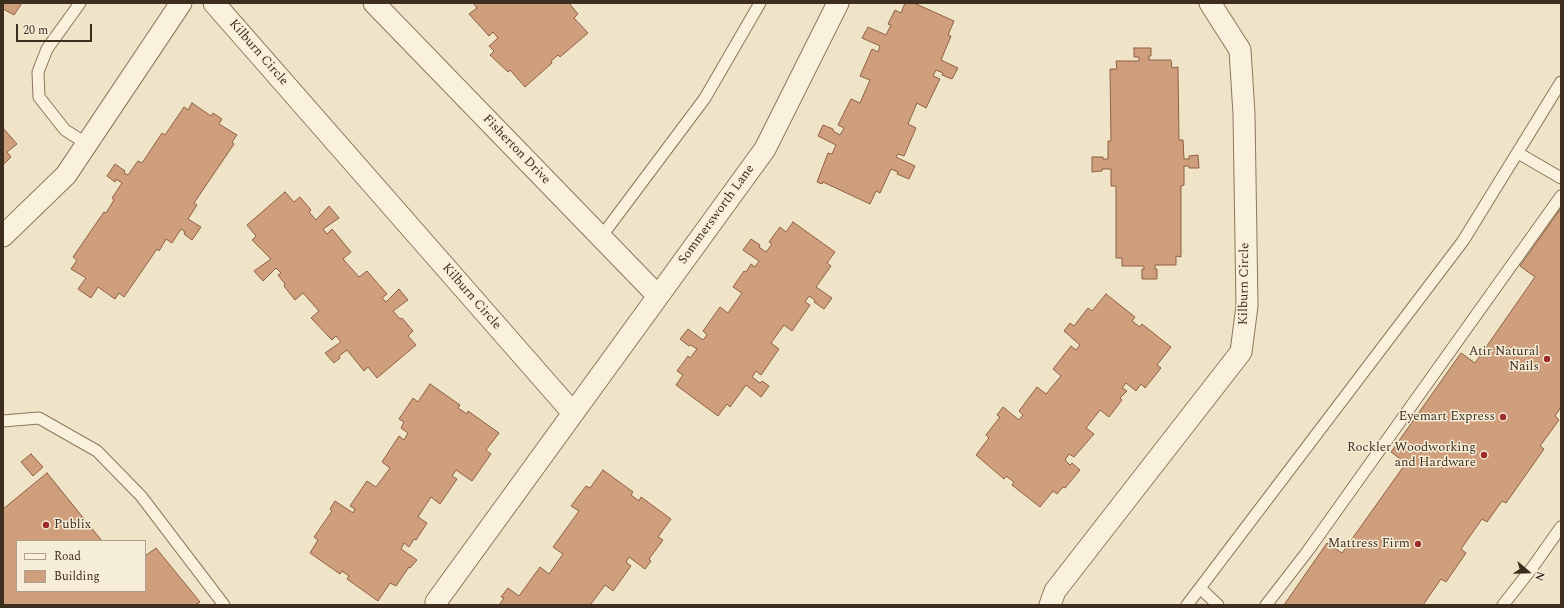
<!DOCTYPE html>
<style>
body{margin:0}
#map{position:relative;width:1564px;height:608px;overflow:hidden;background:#f0e4c8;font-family:Spectral,serif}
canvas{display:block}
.frame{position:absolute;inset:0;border:4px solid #3d2e20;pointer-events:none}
.legend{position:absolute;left:16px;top:540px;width:130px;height:52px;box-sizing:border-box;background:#f7eed8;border:1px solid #ada18e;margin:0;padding:5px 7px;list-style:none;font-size:12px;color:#3d2e20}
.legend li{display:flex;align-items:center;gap:8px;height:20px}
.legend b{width:20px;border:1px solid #ada18e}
.north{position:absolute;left:1508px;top:552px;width:40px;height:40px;-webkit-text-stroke:3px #f7eed8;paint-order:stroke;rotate:110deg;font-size:11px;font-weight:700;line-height:16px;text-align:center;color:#3d2e20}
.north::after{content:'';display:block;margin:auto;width:14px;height:18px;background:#3d2e20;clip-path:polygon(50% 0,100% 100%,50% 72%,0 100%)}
.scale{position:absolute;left:16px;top:24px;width:76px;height:18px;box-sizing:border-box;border:2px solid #3d2e20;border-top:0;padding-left:5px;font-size:12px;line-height:14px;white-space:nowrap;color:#3d2e20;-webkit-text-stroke:3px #f7eed8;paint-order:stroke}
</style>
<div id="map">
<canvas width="1564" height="608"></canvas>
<div class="frame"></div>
<ul class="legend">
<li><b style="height:5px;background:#faf1dc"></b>Road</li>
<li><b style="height:11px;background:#cf9f7d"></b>Building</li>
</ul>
<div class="north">N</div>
<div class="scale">20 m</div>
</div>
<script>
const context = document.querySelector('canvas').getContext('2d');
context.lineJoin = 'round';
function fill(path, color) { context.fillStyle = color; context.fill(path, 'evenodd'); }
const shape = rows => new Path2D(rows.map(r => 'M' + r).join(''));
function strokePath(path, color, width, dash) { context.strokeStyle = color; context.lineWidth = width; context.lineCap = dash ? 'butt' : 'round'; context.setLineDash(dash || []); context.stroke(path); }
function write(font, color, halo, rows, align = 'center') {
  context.font = font + ' Spectral,serif'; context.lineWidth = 3; context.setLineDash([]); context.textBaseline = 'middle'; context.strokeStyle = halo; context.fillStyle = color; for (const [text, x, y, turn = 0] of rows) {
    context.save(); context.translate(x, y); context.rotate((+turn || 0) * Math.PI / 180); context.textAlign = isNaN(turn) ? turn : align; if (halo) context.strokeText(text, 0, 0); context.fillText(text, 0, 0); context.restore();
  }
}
const building = shape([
 [3,3,22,3,14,15,3,9,3,3],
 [473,3,569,3,578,14,574,18,588,33,560,57,558,55,551,61,552,63,525,87,510,70,508,72,490,55,494,51,489,46,498,38,493,32,489,36,469,14,477,8,473,3],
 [905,3,914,3,954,21,948,35,951,36,941,60,958,68,952,79,942,75,943,73,936,70,933,76,940,79,926,108,917,103,908,124,916,128,904,156,898,154,896,157,915,166,909,179,897,174,898,172,891,169,880,193,876,191,870,204,823,182,822,184,817,182,828,153,832,154,836,145,818,136,823,125,833,129,833,131,840,135,844,128,838,125,851,99,860,103,870,80,860,76,872,49,878,52,880,46,862,38,868,27,886,35,891,25,888,24,895,10,901,13,905,3],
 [1134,48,1151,48,1151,56,1149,56,1149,60,1171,60,1172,68,1178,67,1179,140,1183,140,1184,159,1189,159,1189,156,1198,155,1199,168,1189,168,1189,166,1184,166,1184,185,1181,186,1181,257,1176,256,1176,265,1155,265,1155,269,1157,269,1157,279,1142,279,1142,269,1144,269,1144,266,1122,266,1122,258,1116,258,1116,186,1111,186,1111,169,1102,169,1102,171,1092,172,1092,157,1103,157,1103,159,1108,159,1108,141,1111,141,1110,69,1117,69,1116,61,1139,61,1139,57,1134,57,1134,48],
 [192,103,211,116,213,113,222,119,219,124,237,135,232,142,234,144,194,203,197,205,188,219,201,227,192,240,184,234,185,232,181,229,172,243,166,239,159,251,157,249,124,297,119,293,115,299,98,287,91,298,78,289,86,278,71,269,77,260,73,257,104,212,106,213,114,200,112,198,122,183,116,179,115,182,107,176,115,164,125,171,124,173,128,175,138,161,142,163,162,133,165,135,184,107,188,110,192,103],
 [3,128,17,144,7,152,11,157,3,165,3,128],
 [285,192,294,202,300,197,311,210,309,212,316,220,329,206,339,218,323,229,327,234,332,229,351,252,343,259,359,277,367,271,387,294,382,298,386,302,399,289,408,300,393,311,400,319,402,318,413,331,408,336,416,345,377,378,368,367,364,371,347,350,339,356,340,358,334,363,325,353,341,342,336,336,332,340,311,318,319,311,303,293,295,300,284,286,285,284,278,275,281,273,276,268,263,281,254,271,271,259,252,240,256,236,247,225,285,192],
 [1561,208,1561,407,1555,416,1559,420,1540,446,1544,449,1506,503,1502,501,1487,522,1482,519,1461,549,1466,553,1446,582,1441,579,1423,605,1284,605,1327,543,1342,553,1406,463,1391,452,1461,353,1475,363,1535,277,1520,266,1561,208],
 [793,222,835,252,827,263,831,266,816,287,832,298,824,309,814,302,815,300,809,296,805,302,810,305,792,331,784,325,771,343,779,349,761,375,756,371,752,377,760,383,762,381,769,386,761,397,746,385,730,407,727,404,718,416,676,385,683,375,677,371,688,356,690,358,697,349,691,345,689,346,680,339,688,329,703,340,707,335,703,331,720,307,728,313,742,293,733,287,744,271,746,272,751,264,755,267,759,261,743,250,751,239,760,245,759,247,766,252,772,244,769,242,780,227,786,232,793,222],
 [1106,294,1135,317,1132,321,1140,327,1142,324,1171,347,1157,365,1161,368,1145,388,1141,384,1136,391,1126,383,1122,388,1127,391,1120,398,1122,400,1109,417,1100,410,1086,428,1094,434,1074,457,1069,454,1065,460,1070,465,1072,463,1080,470,1065,488,1063,487,1057,494,1053,491,1040,507,1012,485,1014,482,1006,476,1004,479,976,455,989,438,986,435,1000,417,997,415,1003,407,1019,420,1023,415,1019,411,1037,387,1046,394,1061,376,1053,369,1071,346,1076,350,1080,345,1064,331,1070,323,1074,326,1088,308,1092,311,1106,294],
 [430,384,460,405,458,408,467,414,468,411,499,433,486,450,491,454,472,481,456,470,452,476,457,479,440,504,431,497,418,517,427,523,416,540,414,539,409,547,404,543,401,549,417,560,410,568,409,567,396,586,390,583,378,601,347,579,349,576,342,571,340,574,310,553,318,540,314,537,332,511,330,509,335,501,353,513,355,509,350,506,367,481,376,487,390,468,382,462,399,436,404,440,408,433,401,428,404,422,399,419,413,398,418,402,430,384],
 [31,454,43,467,33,476,21,462,31,454],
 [603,470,633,492,631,495,639,501,641,497,671,519,658,537,663,540,649,559,651,561,645,569,629,557,626,562,631,566,613,591,605,585,591,604,592,605,499,605,504,598,501,597,508,588,519,596,540,567,549,574,563,554,553,547,579,511,571,506,586,486,590,488,603,470],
 [47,473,102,541,17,541,17,591,145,591,145,556,156,548,200,602,195,605,3,605,3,509,47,473]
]);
fill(building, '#cf9f7d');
strokePath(building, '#8d5f41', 1);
const service = shape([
 [80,3,47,49,38,72,39,97,65,130,87,144],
 [1518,153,1561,178],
 [601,237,705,98,760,3],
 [3,421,39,418,97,451,141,496,224,605],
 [1200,588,1218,605],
 [1187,605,1463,241,1561,82],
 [1266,605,1307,552,1561,196],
 [1503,605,1532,568,1561,527]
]);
const minor = shape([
 [214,3,573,413],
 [374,3,658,296],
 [3,236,66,175,181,3],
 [436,605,436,602,765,149,838,3],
 [1050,605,1055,591,1241,352,1247,306,1244,114,1240,50,1210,3]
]);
strokePath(service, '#8d765c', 13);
strokePath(minor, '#8d765c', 23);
strokePath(service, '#faf1dc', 11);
strokePath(minor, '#faf1dc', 21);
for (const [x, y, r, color] of [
 [1547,359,4,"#9e2a2b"],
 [1503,417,4,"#9e2a2b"],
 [1484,455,4,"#9e2a2b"],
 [46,525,4,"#9e2a2b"],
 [1418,544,4,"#9e2a2b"]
]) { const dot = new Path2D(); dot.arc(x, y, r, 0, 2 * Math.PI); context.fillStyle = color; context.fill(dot); strokePath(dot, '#f7eed8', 1.5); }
write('13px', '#3d2e20', '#f7eed8', [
 ["Kilburn Circle",258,53,49],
 ["Fisherton Drive",516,150,46],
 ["Sommersworth Lane",717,215,-54],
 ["Kilburn Circle",1245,284,-89],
 ["Kilburn Circle",471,297,49]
]);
write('13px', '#3d2e20', '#f7eed8', [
 ["Atir Natural",1539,352],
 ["Nails",1539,367],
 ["Eyemart Express",1495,417],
 ["Rockler Woodworking",1476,448],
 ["and Hardware",1476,463],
 ["Publix",54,525,"left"],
 ["Mattress Firm",1410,544]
], 'right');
</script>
